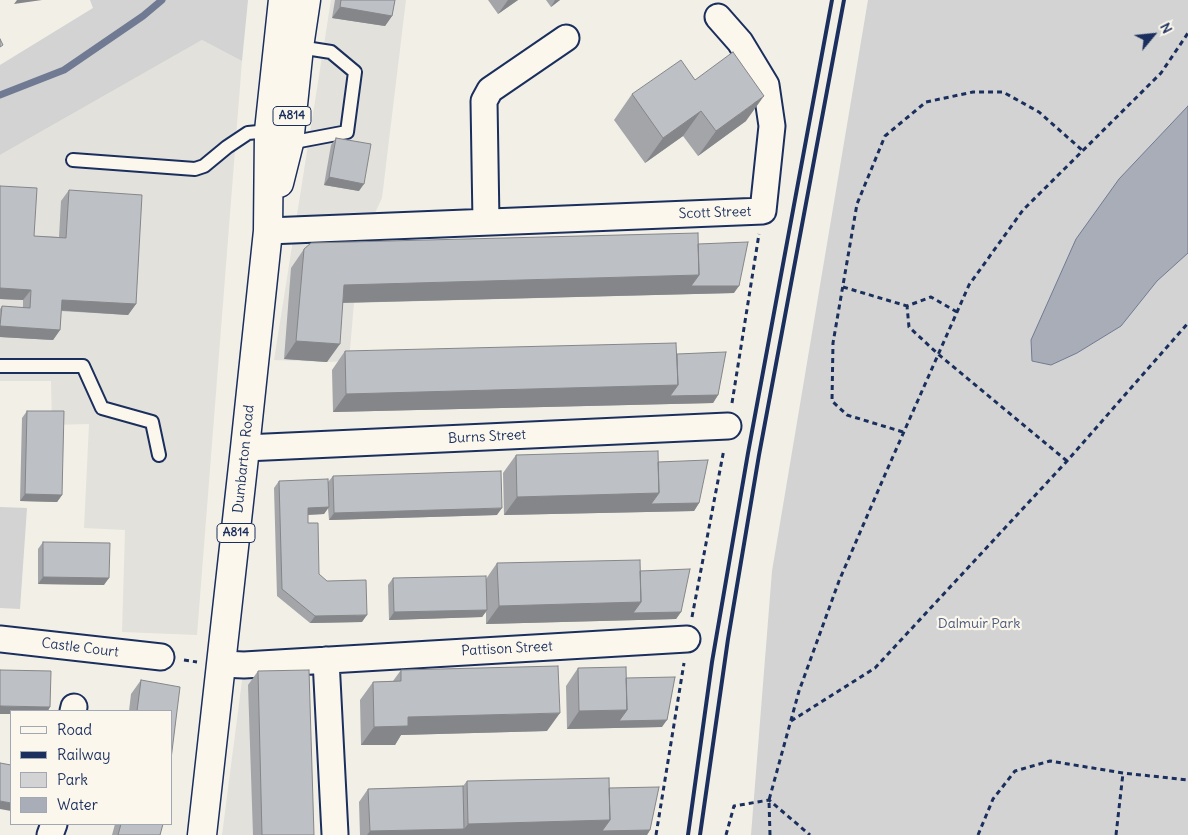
<!DOCTYPE html>
<style>
body{margin:0}
#map{position:relative;width:1188px;height:835px;overflow:hidden;background:#f2efe6;font-family:Delius,sans-serif}
canvas{display:block}
.legend{position:absolute;left:10px;top:710px;width:162px;height:115px;box-sizing:border-box;background:#fbf7ec;border:1px solid #a1a7b3;margin:0;padding:6px 9px;list-style:none;font-size:15px;color:#1b2f5e}
.legend li{display:flex;align-items:center;gap:10px;height:25px}
.legend b{width:25px;border:1px solid #a1a7b3}
.north{position:absolute;left:1128px;top:10px;width:50px;height:50px;-webkit-text-stroke:4px #fbf7ec;paint-order:stroke;rotate:62deg;font-size:14px;font-weight:700;line-height:20px;text-align:center;color:#1b2f5e}
.north::after{content:'';display:block;margin:auto;width:18px;height:22px;background:#1b2f5e;clip-path:polygon(50% 0,100% 100%,50% 72%,0 100%)}
</style>
<div id="map">
<canvas width="1188" height="835"></canvas>
<ul class="legend">
<li><b style="height:6px;background:#fbf7ec"></b>Road</li>
<li><b style="height:6px;background:#1b2f5e"></b>Railway</li>
<li><b style="height:14px;background:#d2d3d2"></b>Park</li>
<li><b style="height:14px;background:#a9adb7"></b>Water</li>
</ul>
<div class="north">N</div>
</div>
<script>
const context = document.querySelector('canvas').getContext('2d');
context.lineJoin = 'round';
function fill(path, color) { context.fillStyle = color; context.fill(path, 'evenodd'); }
const shape = rows => new Path2D(rows.map(r => 'M' + r).join(''));
function strokePath(path, color, width, dash) { context.strokeStyle = color; context.lineWidth = width; context.lineCap = dash ? 'butt' : 'round'; context.setLineDash(dash || []); context.stroke(path); }
function write(font, color, halo, rows, align = 'center') {
  context.font = font + ' Delius,sans-serif'; context.lineWidth = 4.5; context.setLineDash([]); context.textBaseline = 'middle'; context.strokeStyle = halo; context.fillStyle = color; for (const [text, x, y, turn = 0] of rows) {
    context.save(); context.translate(x, y); context.rotate((+turn || 0) * Math.PI / 180); context.textAlign = isNaN(turn) ? turn : align; if (halo) context.strokeText(text, 0, 0); context.fillText(text, 0, 0); context.restore();
  }
}
fill(shape([
 [331,0,406,0,382,198,353,260,354,303,349,361,327,362,274,360],
 [202,40,242,61,197,635,122,632,125,530,84,528,89,424,52,425,51,381,0,381,0,155],
 [244,665,306,676,306,835,222,835]
]), '#e2e1dc');
fill(shape([
 [90,0,248,0,242,61,202,40,0,155,0,65,93,8],
 [868,0,1188,0,1188,835,751,835,772,571],
 [0,507,27,508,20,609,0,608]
]), '#d2d3d2');
const water = shape([
 [1188,106,1188,253,1157,281,1121,326,1077,353,1051,365,1032,361,1031,340,1076,239,1119,179,1188,106]
]);
fill(water, '#a9adb7');
strokePath(water, '#707b93', 1);
strokePath(shape([
 [0,95,64,70,143,16,162,0]
]), '#707b93', 7);
const service = shape([
 [289,143,347,132,355,72,331,52,299,47],
 [73,160,195,169,204,166,227,147,248,133,269,131],
 [0,366,83,366,102,408,152,422,159,455]
]);
const minor = shape([
 [486,222,484,101,490,90,566,38],
 [268,231,763,211,772,126,766,85,740,42,718,17],
 [245,448,728,426],
 [0,639,161,657],
 [326,660,335,834],
 [221,664,244,665,687,639],
 [73,711,74,707],
 [50,835,54,824]
]);
const primary = shape([
 [279,183,289,143,299,47,306,0],
 [202,835,245,448,268,231,269,131,283,0]
]);
strokePath(service, '#1b2f5e', 16);
strokePath(minor, '#1b2f5e', 29);
strokePath(primary, '#1b2f5e', 31);
strokePath(shape([
 [843,287,907,306],
 [957,312,931,297,907,306,909,327,938,354,1067,461],
 [732,403,759,234],
 [903,432,847,415,832,401,833,343,857,204,885,136,926,102,973,92,1003,92,1039,112,1083,151],
 [692,617,724,449],
 [184,660,197,662],
 [791,721,875,668,1067,461,1188,323],
 [656,835,684,663],
 [726,835,734,806,769,800,810,835],
 [770,835,769,800,799,691,839,581,887,470,969,285,1023,210,1161,73,1188,33],
 [978,835,993,799,1015,771,1050,761,1123,773,1188,780],
 [1116,835,1123,773]
]), '#1b2f5e', 3, [5, 4]);
strokePath(service, '#fbf7ec', 12);
strokePath(minor, '#fbf7ec', 25);
strokePath(primary, '#fbf7ec', 28);
strokePath(shape([
 [688,835,712,662,748,453,832,0],
 [700,835,728,639,759,455,844,0]
]), '#1b2f5e', 4);
fill(shape([
 [335,0,395,0,392,16,385,26,332,18],
 [488,0,518,0,498,14],
 [546,0,560,0,551,7],
 [695,80,746,121,698,156,683,136,645,163,614,120,632,94],
 [336,138,359,191,324,185,331,145],
 [0,186,34,236,59,237,61,201,69,190,136,304,128,315,61,311,60,330,53,340,0,337,0,309,2,306,23,308,23,300,0,299],
 [698,244,734,293,343,303,327,362,284,359,291,268,304,249],
 [345,351,677,354,718,395,713,403,333,412,332,370],
 [27,411,62,495,57,502,20,501,22,418],
 [516,455,658,462,699,503,694,511,504,515,503,473],
 [333,476,497,515,329,520,328,508,324,514,308,515,308,523,319,574,362,622,310,623,277,596,274,488,279,481,328,482],
 [43,542,104,585,38,584,38,549],
 [497,563,640,571,681,612,676,619,486,624,486,612,482,617,389,620,388,585,393,578,486,579],
 [578,668,626,678,662,727,567,729,566,686],
 [401,670,547,731,401,735,395,745,361,745,360,700,373,682,393,681],
 [258,671,314,835,253,835,248,685],
 [141,680,171,711,129,711,131,694],
 [467,781,609,788,650,830,647,835,360,835,359,802,368,789,463,786],
 [115,824,163,824,160,835,112,835]
]), '#a3a5a9');
fill(shape([
 [17,0,42,0,14,4],
 [508,0,518,0,498,14],
 [555,0,560,0,551,7],
 [340,7,392,16,385,26,332,18],
 [764,96,746,121,698,156,716,131],
 [701,111,683,136,645,163,663,138],
 [329,177,364,184,359,191,324,185],
 [699,275,739,286,734,293,332,303,344,285],
 [0,288,31,290,23,300,0,299],
 [62,300,136,304,128,315,55,310],
 [0,326,60,330,53,340,0,337],
 [296,341,340,344,327,362,284,359],
 [678,385,718,395,713,403,333,412,346,394],
 [659,493,699,503,694,511,504,515,517,497],
 [25,494,62,495,57,502,20,501],
 [329,507,324,514,303,515,308,508],
 [502,508,497,515,329,520,334,513],
 [43,577,109,578,104,585,38,584],
 [641,602,681,612,676,619,486,624,499,606],
 [487,610,482,617,389,620,394,612],
 [367,615,362,622,310,623,315,616],
 [0,706,50,707,48,711,11,711,11,714,0,714],
 [627,710,667,720,662,727,567,729,579,711],
 [560,713,547,731,401,735,395,745,361,745,374,727,408,717],
 [0,801,11,803,11,811,0,809],
 [610,820,650,830,647,835,367,835,370,831,464,829,468,824]
]), '#848689');
const building = shape([
 [341,0,395,0,392,16,340,7,341,0],
 [0,39,3,45,0,47,0,39],
 [733,52,764,96,716,131,701,111,663,138,632,94,681,60,695,80,733,52],
 [336,138,371,144,364,184,329,177,336,138],
 [0,186,37,188,34,236,66,238,69,190,142,195,136,304,62,300,60,330,0,326,2,306,30,308,31,290,0,288,0,186],
 [698,233,699,275,344,285,340,344,296,341,304,249,311,243,698,233],
 [748,242,739,286,691,286,699,275,698,244,748,242],
 [676,343,678,385,346,394,345,351,676,343],
 [726,352,718,395,670,396,678,385,677,354,726,352],
 [27,411,64,411,62,495,25,494,27,411],
 [658,451,659,493,517,497,516,455,658,451],
 [708,460,699,503,651,504,659,493,658,462,708,460],
 [501,471,502,508,334,513,333,476,501,471],
 [328,479,329,507,308,508,308,523,318,523,319,574,327,581,366,580,367,615,315,616,282,589,279,481,328,479],
 [43,542,110,543,109,578,43,577,43,542],
 [640,560,641,602,499,606,497,563,640,560],
 [690,569,681,612,633,613,641,602,640,571,690,569],
 [486,576,487,610,394,612,393,578,486,576],
 [558,666,560,713,408,717,408,726,374,727,373,682,401,681,401,670,558,666],
 [626,667,627,710,579,711,578,668,626,667],
 [0,670,51,671,50,707,0,706,0,670],
 [309,670,314,835,262,835,258,671,309,670],
 [675,677,667,720,619,721,627,710,626,678,675,677],
 [141,680,180,687,171,759,171,711,137,711,141,680],
 [0,763,11,765,11,803,0,801,0,763],
 [609,778,610,820,468,824,467,781,609,778],
 [463,786,464,829,370,831,368,789,463,786],
 [659,787,650,830,602,831,610,820,609,788,659,787],
 [121,824,163,824,160,835,118,835,121,824]
]);
fill(building, '#bdc0c4');
strokePath(building, '#848689', 1);
for (const [x, y, w] of [
 [292,116,38],
 [236,533,38]
]) { const box = new Path2D(); box.roundRect(x - w / 2, y - 9.5, w, 19, 4); context.fillStyle = '#fbf7ec'; context.fill(box); strokePath(box, '#1b2f5e', 1); }
write('bold 12px', '#1b2f5e', null, [
 ["A814",292,116],
 ["A814",236,533]
]);
write('14px', '#1b2f5e', '#fbf7ec', [
 ["Scott Street",715,213,-2],
 ["Burns Street",487,437,-3],
 ["Dumbarton Road",244,459,-84],
 ["Castle Court",80,648,7],
 ["Pattison Street",507,649,-3]
]);
write('14px', '#49587b', '#fbf7ec', [
 ["Dalmuir Park",979,624]
]);
</script>
